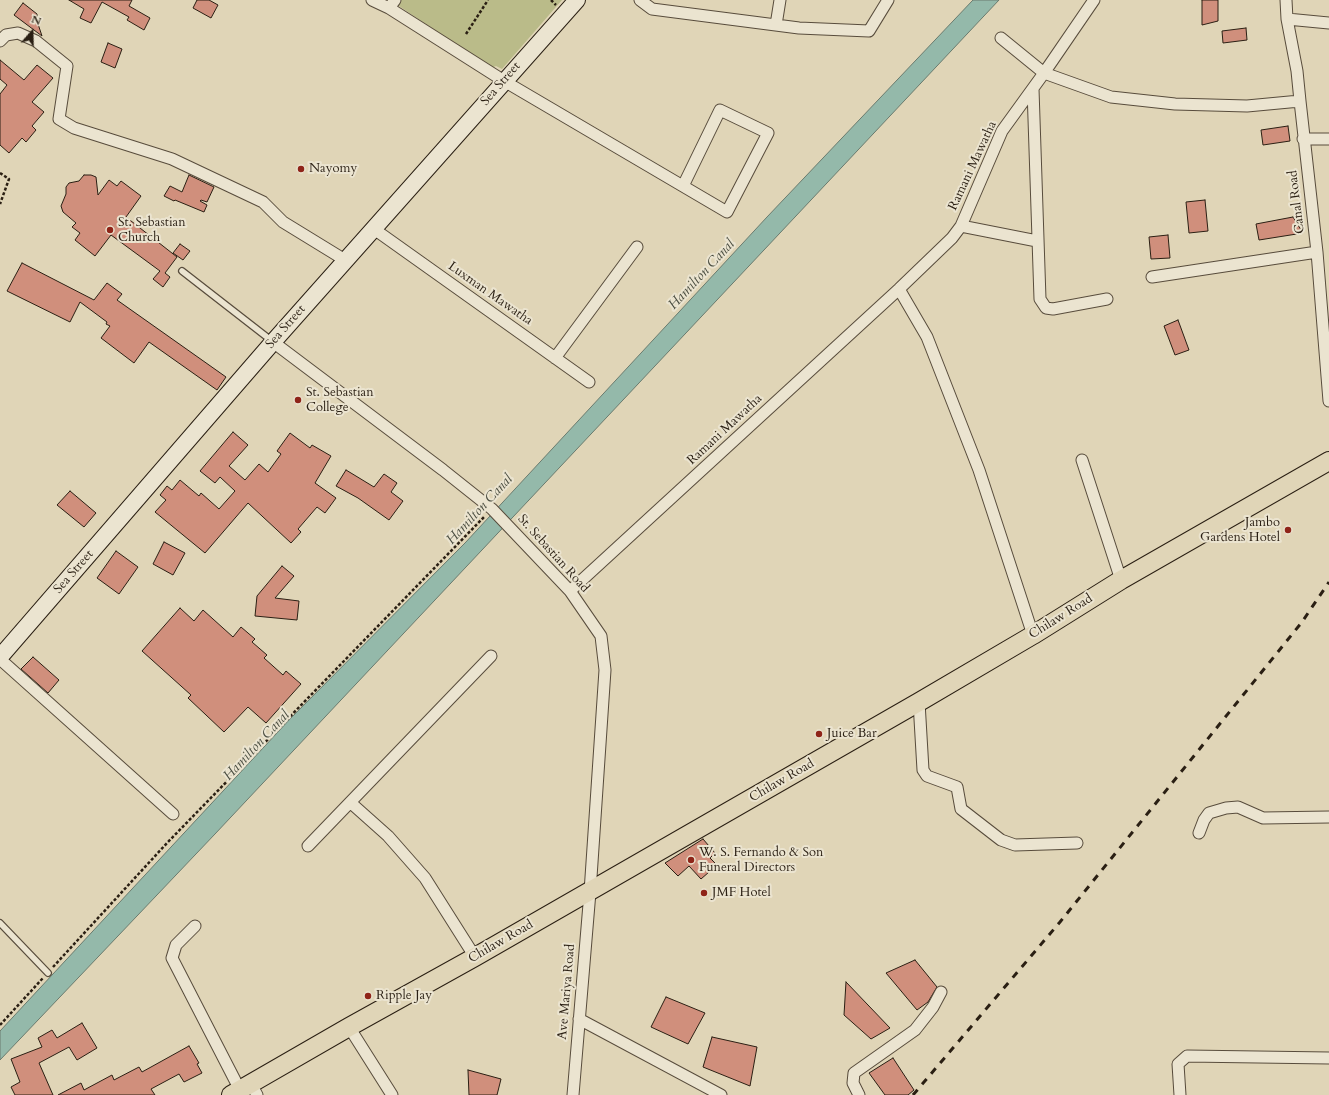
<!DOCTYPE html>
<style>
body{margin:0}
#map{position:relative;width:1329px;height:1095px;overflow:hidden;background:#e0d5b7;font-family:Cardo,serif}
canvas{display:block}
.north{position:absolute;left:12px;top:12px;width:40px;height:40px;-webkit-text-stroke:3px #ebe4d0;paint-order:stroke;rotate:20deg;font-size:11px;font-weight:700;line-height:16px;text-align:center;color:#2a1f13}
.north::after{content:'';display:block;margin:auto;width:14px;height:18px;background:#2a1f13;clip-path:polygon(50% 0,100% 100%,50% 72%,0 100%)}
</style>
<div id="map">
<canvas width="1329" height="1095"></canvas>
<div class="north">N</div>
</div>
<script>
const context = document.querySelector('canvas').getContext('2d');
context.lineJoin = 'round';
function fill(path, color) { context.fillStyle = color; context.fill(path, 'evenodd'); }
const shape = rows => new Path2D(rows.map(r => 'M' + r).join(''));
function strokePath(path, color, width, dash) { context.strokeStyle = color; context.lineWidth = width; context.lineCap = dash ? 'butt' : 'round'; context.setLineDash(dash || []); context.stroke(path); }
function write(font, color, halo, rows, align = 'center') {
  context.font = font + ' Cardo,serif'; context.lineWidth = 4; context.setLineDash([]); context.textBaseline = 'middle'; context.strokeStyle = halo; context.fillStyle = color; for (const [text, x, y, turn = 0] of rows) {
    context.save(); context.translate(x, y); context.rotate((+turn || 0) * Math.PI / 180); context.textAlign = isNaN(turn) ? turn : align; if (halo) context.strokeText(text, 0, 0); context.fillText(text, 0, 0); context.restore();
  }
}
fill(shape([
 [399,0,562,0,502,69,496,66,491,68,396,4]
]), '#babb89');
const water = shape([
 [973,0,999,0,215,834,0,1060,0,1031,290,719,465,543,767,217,973,0]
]);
fill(water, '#94b9aa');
strokePath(water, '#6a7b6e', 1);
const building = shape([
 [69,0,132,0,129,6,150,18,144,30,127,20,129,17,102,2,91,23,80,18,84,9,69,0],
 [197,0,209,0,218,5,211,18,193,8,197,0],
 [1202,0,1218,0,1218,21,1202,25,1202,0],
 [23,3,37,14,37,21,42,36,14,15,23,3],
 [1246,28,1247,40,1223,43,1222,31,1246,28],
 [108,43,122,49,115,68,101,62,108,43],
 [0,60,24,80,37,65,53,78,32,102,44,112,32,126,36,130,26,142,22,138,9,153,0,145,0,94,7,85,0,79,0,60],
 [1288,126,1290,141,1263,145,1261,130,1288,126],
 [84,175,91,175,96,177,98,195,109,180,117,186,121,181,141,196,126,217,177,257,165,273,170,277,163,287,153,279,160,271,111,235,95,256,75,240,80,233,72,227,76,223,63,212,61,206,66,194,66,187,69,183,79,181,84,175],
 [189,175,214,187,207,202,201,200,200,201,207,205,204,212,175,200,174,201,164,196,170,186,182,192,189,175],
 [1205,200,1208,231,1189,233,1186,202,1205,200],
 [1293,217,1303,233,1259,240,1256,224,1293,217],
 [1168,235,1170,258,1151,259,1149,237,1168,235],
 [180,244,190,251,183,260,173,253,180,244],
 [22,263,94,300,107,283,122,294,117,300,226,377,217,390,149,342,134,363,101,338,110,326,106,324,107,322,80,302,70,322,7,291,22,263],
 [1178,320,1189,350,1175,355,1164,326,1178,320],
 [233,432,248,445,229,466,245,480,259,464,268,472,281,454,277,451,290,433,310,448,312,445,331,456,315,483,336,498,325,513,317,507,298,529,301,532,291,543,248,503,205,553,155,512,166,500,160,495,167,486,172,490,180,480,199,496,201,493,219,509,235,491,220,477,215,483,200,471,233,432],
 [346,470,374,487,384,474,397,483,391,492,403,501,389,520,358,498,336,486,346,470],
 [70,491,96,513,84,527,57,505,70,491],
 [164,542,185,553,173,575,153,564,164,542],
 [116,551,138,567,119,594,97,578,116,551],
 [282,566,294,576,275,598,299,601,297,620,255,616,257,596,282,566],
 [180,608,194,621,203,610,233,637,241,627,255,639,252,642,267,655,264,658,283,675,286,671,301,684,266,723,248,707,224,732,188,698,191,695,142,651,180,608],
 [33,657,59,680,48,693,21,669,33,657],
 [703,839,715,853,710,858,717,865,701,879,689,866,678,876,665,863,703,839],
 [915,960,937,987,928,1002,917,1010,886,973,915,960],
 [846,982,890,1028,871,1039,844,1015,846,982],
 [666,997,705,1013,688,1044,651,1027,666,997],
 [82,1023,97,1048,77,1060,69,1047,39,1063,53,1095,15,1095,11,1087,20,1082,11,1059,42,1047,38,1038,52,1030,57,1038,82,1023],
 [712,1037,757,1047,750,1086,703,1067,712,1037],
 [189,1046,199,1063,197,1064,202,1073,184,1082,179,1074,151,1089,155,1095,58,1095,81,1083,84,1090,112,1075,114,1080,139,1067,142,1072,189,1046],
 [893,1058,914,1090,908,1095,885,1095,869,1073,893,1058],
 [468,1070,501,1079,497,1095,469,1095,468,1070]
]);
fill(building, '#d08f7c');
strokePath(building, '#2a1f13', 1);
const lane = shape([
 [182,271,272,341],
 [0,923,48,973]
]);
const street = shape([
 [372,0,389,8,504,81,727,212,768,133,720,110,683,186],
 [640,0,652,9,799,28,869,31,888,0],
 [1094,0,1044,73,1111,97,1175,104,1247,106,1300,101],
 [1286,0,1287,19,1297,71,1300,101,1317,252,1329,401],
 [389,8,395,0],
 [1287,19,1329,23],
 [776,25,780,0],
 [0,41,6,35,18,33,36,41,67,66,59,119,74,128,172,159,263,202,283,222,345,260],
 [1033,89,1040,299,1046,308,1053,309,1107,299],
 [1303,139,1329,139],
 [961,226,1037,241],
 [374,229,589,382],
 [1152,277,1317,252],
 [899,289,927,337,979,470,1033,635],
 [273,342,443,470,492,509,570,591,601,636,605,670,590,892,573,1095],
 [555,358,637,247],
 [1082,460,1121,580],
 [570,591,899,289,952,238,961,226,1002,131,1044,73,1001,38],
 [0,659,173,814],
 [919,702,923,770,927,776,957,787,961,809,1001,840,1015,845,1077,843],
 [351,803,388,836,425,878,475,957],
 [1199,833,1204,820,1209,813,1226,808,1238,807,1263,818,1329,817],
 [308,846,491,656],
 [195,926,176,945,172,958,240,1090],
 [579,1019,721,1095],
 [349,1027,392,1095],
 [251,1084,257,1095],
 [859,1095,853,1083,854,1073,915,1030,933,1007,941,992],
 [1180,1095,1178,1064,1187,1056,1329,1058]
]);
const secondary = shape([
 [0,657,273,342,577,0]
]);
const primary = shape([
 [231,1095,349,1027,475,957,919,702,1033,635,1121,580,1329,461]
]);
strokePath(lane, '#584c3c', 8);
strokePath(street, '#584c3c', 13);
strokePath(secondary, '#2a1f13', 18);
strokePath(primary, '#2a1f13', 20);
strokePath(shape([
 [551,0,556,5],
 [466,34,488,0],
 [0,173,9,179,0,204],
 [53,967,167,843,484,517],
 [0,1025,43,978]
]), '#2a1f13', 2.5, [3, 2]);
strokePath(lane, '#ebe4d0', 5.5);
strokePath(street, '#ebe4d0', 11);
strokePath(secondary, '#ebe4d0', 16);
strokePath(primary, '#e0d5b7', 18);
strokePath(shape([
 [913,1095,1060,922,1302,622,1329,582]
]), '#2a1f13', 3, [7, 7]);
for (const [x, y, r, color] of [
 [301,169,4,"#8f2418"],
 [110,230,4,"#8f2418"],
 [298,400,4,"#8f2418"],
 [1288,530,4,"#8f2418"],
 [819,734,4,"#8f2418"],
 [691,860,4,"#8f2418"],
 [704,893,4,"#8f2418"],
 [368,996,4,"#8f2418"]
]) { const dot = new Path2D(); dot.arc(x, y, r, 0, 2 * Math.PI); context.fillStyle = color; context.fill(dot); strokePath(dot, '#ebe4d0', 1.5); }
write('13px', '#2a1f13', '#ebe4d0', [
 ["Sea Street",501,84,-49],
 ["Ramani Mawatha",973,166,-65],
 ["Canal Road",1297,202,-97],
 ["Luxman Mawatha",490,294,35],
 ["Sea Street",286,327,-49],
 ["Ramani Mawatha",725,430,-43],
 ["St. Sebastian Road",553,554,48],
 ["Sea Street",74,572,-49],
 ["Chilaw Road",1061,617,-32],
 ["Chilaw Road",782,781,-30],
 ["Chilaw Road",501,942,-30],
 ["Ave Mariya Road",567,992,-85]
]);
write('13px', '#2a1f13', '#ebe4d0', [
 ["Nayomy",309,169],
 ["St. Sebastian",118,223],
 ["Church",118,238],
 ["St. Sebastian",306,393],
 ["College",306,408],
 ["Jambo",1280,523,"right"],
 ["Gardens Hotel",1280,538,"right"],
 ["Juice Bar",827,734],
 ["W. S. Fernando & Son",699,853],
 ["Funeral Directors",699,868],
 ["JMF Hotel",712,893],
 ["Ripple Jay",376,996]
], 'left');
write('italic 14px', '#4a4d40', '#ebe4d0', [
 ["Hamilton Canal",702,275,-47],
 ["Hamilton Canal",480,510,-47],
 ["Hamilton Canal",257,746,-47]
]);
</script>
